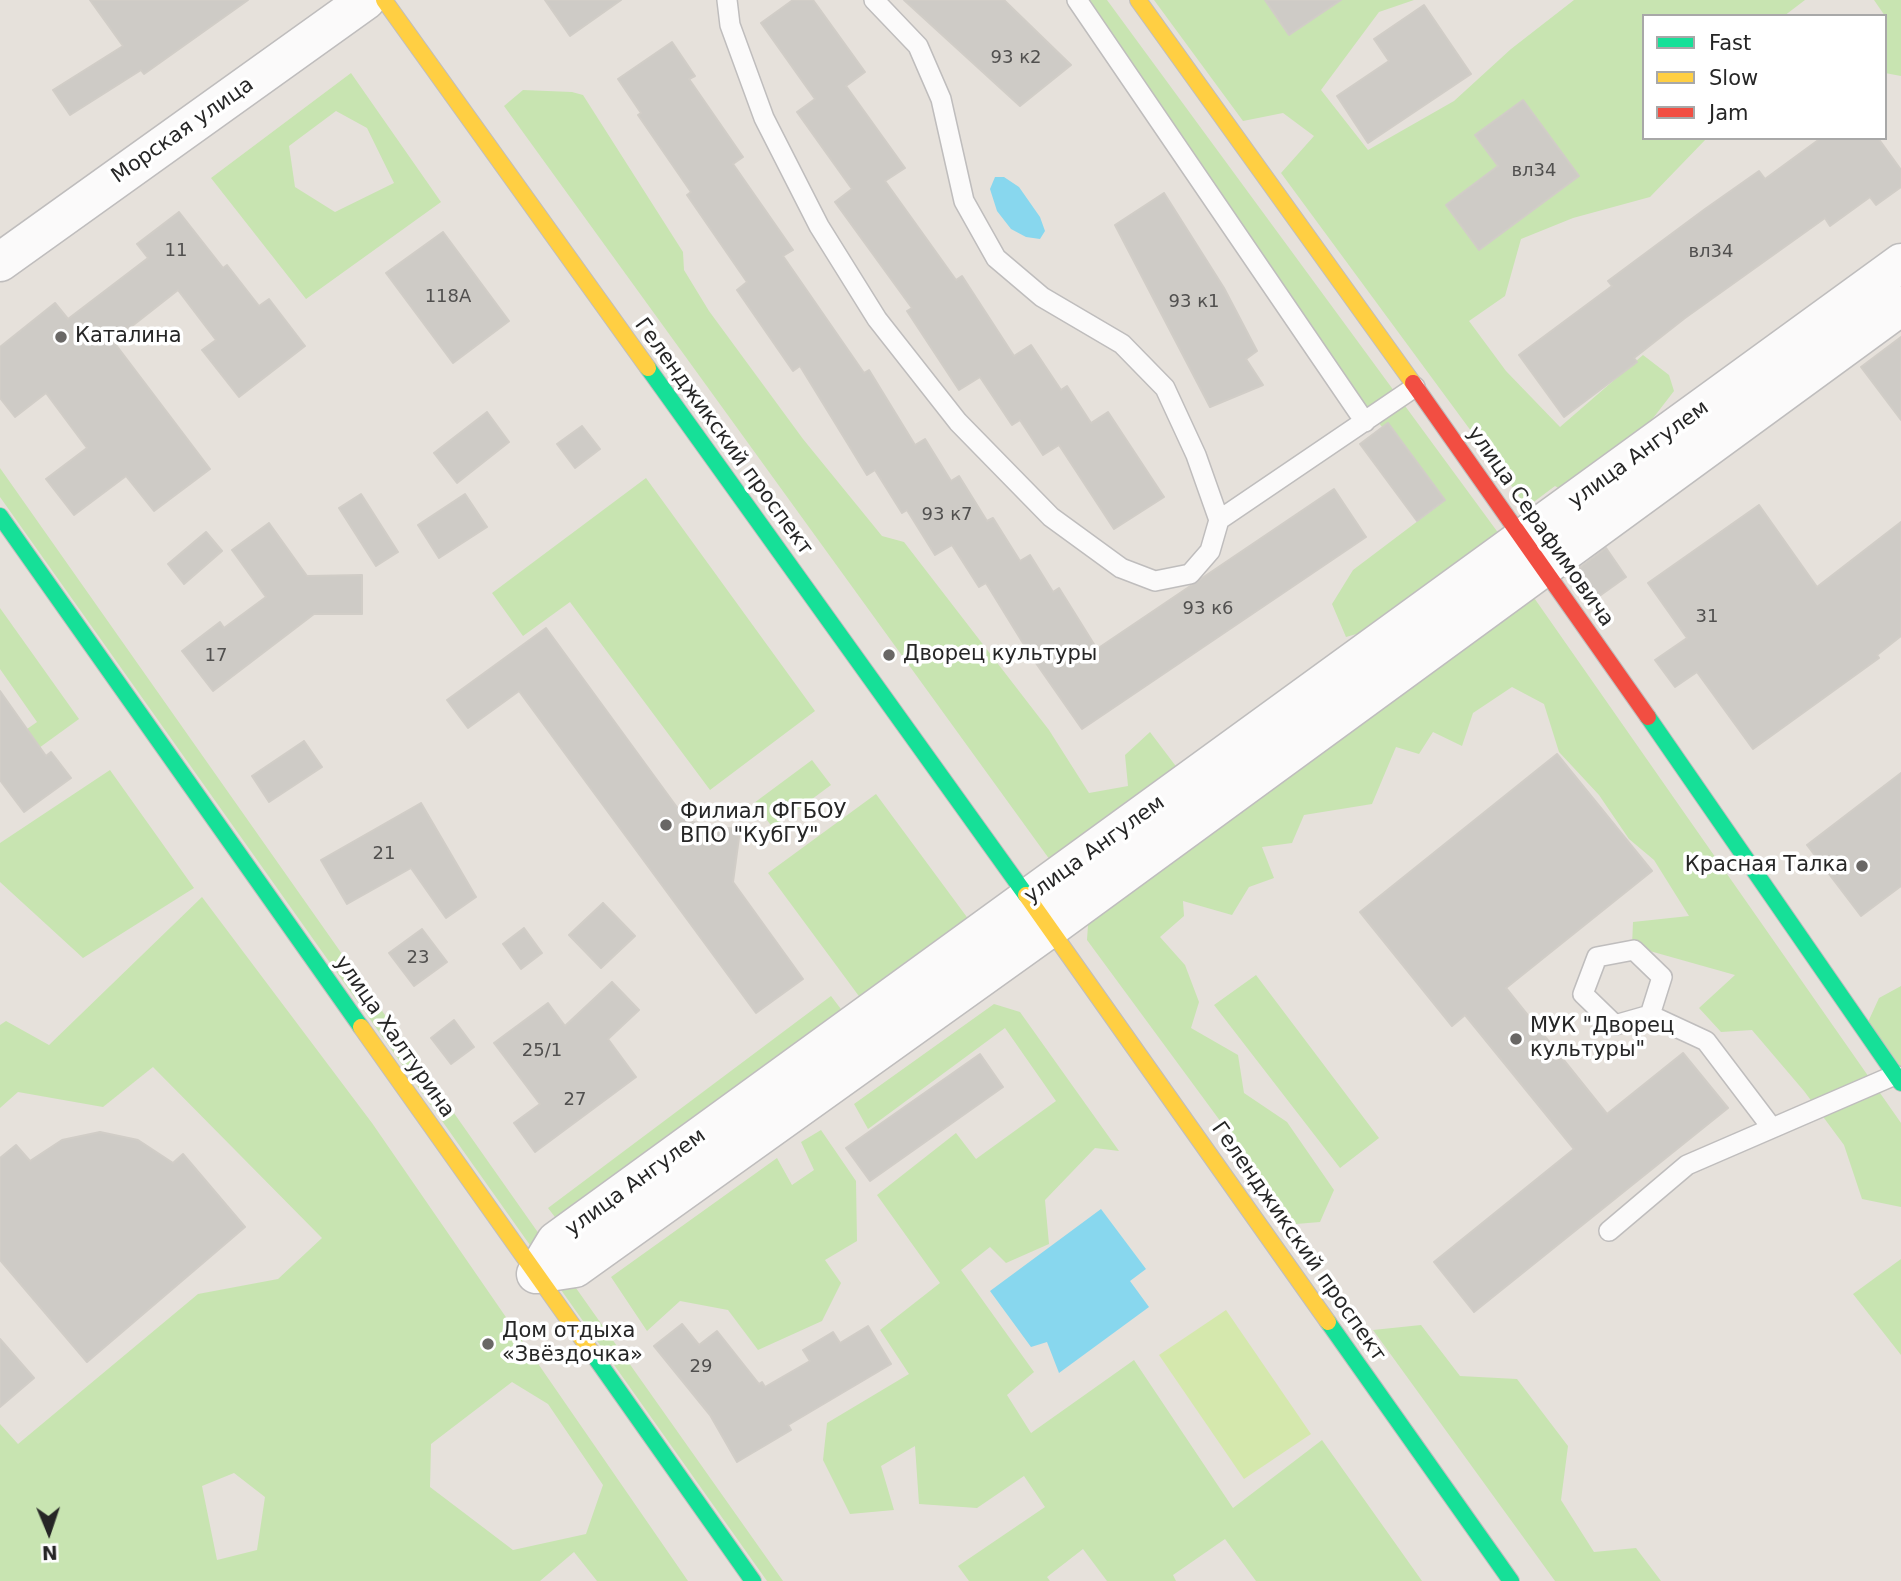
<!DOCTYPE html>
<meta charset="utf-8">
<style>
body{margin:0}
#map{position:relative;width:1901px;height:1581px;overflow:hidden;background:#e6e1db;font-family:"DejaVu Sans",sans-serif}
canvas{display:block}
.legend{position:absolute;left:1642px;top:14px;width:245px;height:126px;box-sizing:border-box;background:#fff;border:2px solid #a8a8a8;margin:0;padding:9px 12px;list-style:none;font-size:21px;color:#262626}
.legend li{display:flex;align-items:center;gap:14px;height:35px}
.legend b{width:35px;border:2px solid #a8a8a8}
.north{position:absolute;left:14px;top:1497px;width:70px;height:70px;-webkit-text-stroke:5px #fff;paint-order:stroke;rotate:178deg;font-size:19px;font-weight:700;line-height:28px;text-align:center;color:#262626}
.north::after{content:'';display:block;margin:auto;width:24px;height:32px;background:#262626;clip-path:polygon(50% 0,100% 100%,50% 72%,0 100%)}
</style>
<div id="map">
<canvas width="1901" height="1581"></canvas>
<ul class="legend">
<li><b style="height:9px;background:#16e098"></b>Fast</li>
<li><b style="height:9px;background:#ffcf43"></b>Slow</li>
<li><b style="height:9px;background:#f24e42"></b>Jam</li>
</ul>
<div class="north">N</div>
</div>
<script>
const context = document.querySelector('canvas').getContext('2d');
context.lineJoin = 'round';
function fill(path, color) { context.fillStyle = color; context.fill(path, 'evenodd'); }
const shape = rows => new Path2D(rows.map(r => 'M' + r).join(''));
function strokePath(path, color, width, dash) { context.strokeStyle = color; context.lineWidth = width; context.lineCap = dash ? 'butt' : 'round'; context.setLineDash(dash || []); context.stroke(path); }
function write(font, color, halo, rows, align = 'center') {
  context.font = font + ' "DejaVu Sans",sans-serif'; context.lineWidth = 7; context.setLineDash([]); context.textBaseline = 'middle'; context.strokeStyle = halo; context.fillStyle = color; for (const [text, x, y, turn = 0] of rows) {
    context.save(); context.translate(x, y); context.rotate((+turn || 0) * Math.PI / 180); context.textAlign = isNaN(turn) ? turn : align; if (halo) context.strokeText(text, 0, 0); context.fillText(text, 0, 0); context.restore();
  }
}
fill(shape([
 [1079,0,1107,0,1502,538,1381,627,1346,637,1332,604,1353,570,1443,502,1356,395],
 [1154,0,1414,0,1379,12,1321,90,1368,150,1454,101,1511,49,1574,0,1805,0,1784,16,1644,16,1644,138,1707,138,1650,197,1573,218,1521,239,1505,296,1469,321,1506,371,1560,427,1643,355,1669,375,1674,391,1637,439,1570,495,1555,486,1527,507,1281,173,1314,136,1283,113,1243,121],
 [1874,0,1901,0,1901,76,1885,73,1885,16],
 [351,73,441,202,306,299,211,178],
 [336,111,367,128,394,183,335,212,295,187,289,146],
 [523,90,572,92,583,95,683,252,684,270,709,311,803,439,882,536,904,542,1049,730,1089,793,1128,786,1125,755,1150,732,1178,769,1050,860,504,106],
 [0,468,544,1241,537,1255,0,497],
 [646,478,815,711,710,790,570,602,523,636,492,593],
 [1530,592,1901,1123,1901,1207,1862,1199,1844,1145,1804,1091,1752,1030,1721,1032,1699,1008,1735,975,1632,946,1633,922,1689,916,1654,860,1629,839,1599,795,1559,752,1544,704,1512,687,1473,713,1462,746,1433,732,1419,754,1396,747,1372,804,1304,815,1292,843,1262,847,1274,878,1249,887,1232,915,1183,901,1184,916,1160,937,1185,965,1199,1002,1191,1028,1238,1055,1244,1093,1287,1122,1334,1190,1320,1222,1296,1224,1087,940,1089,910],
 [0,608,79,719,3,774,0,748,37,722,0,669],
 [812,760,831,785,773,828,754,803],
 [110,770,194,888,83,958,0,882,0,843],
 [876,794,972,924,864,1003,768,873],
 [202,897,372,1123,688,1581,597,1581,574,1552,540,1581,0,1581,0,1424,18,1444,198,1294,278,1279,322,1238,153,1067,103,1107,18,1092,0,1108,0,1025,6,1021,49,1045],
 [512,1382,548,1404,603,1485,586,1534,513,1550,430,1487,431,1444],
 [234,1473,265,1497,257,1550,217,1560,202,1486],
 [1256,975,1379,1138,1340,1168,1214,1005],
 [1901,986,1901,1067,1868,1022,1879,998],
 [831,996,847,1017,561,1225,548,1208],
 [994,1004,1020,1012,1119,1151,1095,1148,1045,1200,1049,1244,1006,1263,990,1247,961,1270,1034,1372,1007,1395,1031,1433,1134,1360,1233,1508,1322,1440,1422,1581,1256,1581,1225,1539,1173,1575,1176,1581,1107,1581,1083,1549,1047,1577,1050,1581,969,1581,958,1566,1045,1507,1024,1476,977,1508,919,1504,915,1446,881,1466,894,1510,850,1514,823,1460,827,1423,909,1374,880,1330,940,1283,877,1195,956,1133,976,1159,1056,1101,1005,1028,868,1129,854,1104],
 [821,1130,856,1181,857,1241,825,1260,841,1283,822,1321,758,1350,728,1310,680,1301,647,1331,611,1277,777,1158,792,1185,814,1170,801,1142],
 [1901,1259,1901,1355,1853,1294],
 [554,1280,571,1281,783,1581,767,1581],
 [1421,1325,1460,1376,1517,1379,1568,1446,1561,1500,1594,1552,1636,1548,1661,1581,1555,1581,1373,1330]
]), '#c8e4b1');
fill(shape([
 [1226,1310,1311,1434,1244,1479,1159,1355]
]), '#d5e8ad');
fill(shape([
 [995,177,1004,177,1019,187,1040,217,1045,231,1040,239,1026,237,1011,229,997,211,990,189],
 [1101,1209,1146,1269,1130,1281,1149,1307,1059,1373,1047,1342,1031,1347,990,1291]
]), '#88d7ee');
const building = shape([
 [90,0,248,0,144,74,141,70,70,115,53,90,123,46,90,0],
 [545,0,621,0,570,36,545,0],
 [793,0,813,0,865,72,846,86,905,168,885,181,956,280,962,276,1014,356,1031,345,1061,390,1067,386,1091,423,1108,412,1164,497,1114,529,1059,445,1043,455,1020,420,1012,425,980,377,959,390,907,311,912,308,835,202,852,189,797,112,815,99,761,23,793,0],
 [904,0,1004,0,1071,65,1020,106,904,0],
 [1265,0,1341,0,1289,35,1265,0],
 [1424,5,1471,74,1368,143,1337,96,1389,61,1374,39,1424,5],
 [672,42,695,76,689,79,743,157,733,164,793,250,783,256,864,373,869,370,915,445,925,439,951,481,959,476,987,521,993,518,1020,561,1030,555,1053,592,1059,588,1097,649,1334,489,1366,537,1082,729,1031,656,986,583,979,587,952,545,935,555,907,510,902,513,875,470,867,475,800,366,793,371,737,290,747,282,687,195,691,192,638,115,641,113,618,79,672,42],
 [1523,100,1579,176,1479,250,1446,205,1498,166,1475,135,1523,100],
 [1821,138,1878,138,1901,170,1901,187,1876,205,1870,197,1830,226,1825,218,1685,318,1634,358,1637,362,1564,417,1519,355,1612,286,1608,281,1705,209,1759,171,1765,179,1821,138],
 [1164,193,1224,288,1257,351,1246,359,1263,385,1210,407,1115,225,1164,193],
 [179,212,223,268,227,265,259,306,269,299,305,346,239,397,202,350,216,340,178,290,113,341,210,469,154,511,126,476,74,515,46,479,87,448,46,393,15,417,0,398,0,347,55,303,68,319,148,258,137,244,179,212],
 [443,232,509,321,453,363,386,273,443,232],
 [1901,337,1901,420,1861,367,1901,337],
 [487,412,509,442,457,483,434,453,487,412],
 [1388,423,1445,500,1417,521,1360,444,1388,423],
 [582,426,600,449,575,468,557,444,582,426],
 [361,494,398,552,376,566,339,508,361,494],
 [465,494,487,527,439,558,418,525,465,494],
 [1759,505,1817,587,1901,522,1901,636,1877,655,1879,658,1753,749,1697,672,1675,687,1655,660,1687,638,1648,583,1759,505],
 [269,523,307,576,362,575,362,614,314,614,213,691,182,651,220,622,224,628,266,597,232,550,269,523],
 [206,532,222,551,184,584,168,564,206,532],
 [1606,548,1626,577,1598,597,1578,569,1606,548],
 [546,628,687,821,740,830,733,882,803,979,756,1013,519,691,468,728,447,700,546,628],
 [0,691,46,756,51,752,71,778,24,812,0,780,0,691],
 [304,741,322,767,269,802,252,776,304,741],
 [1557,754,1652,871,1506,988,1607,1114,1683,1053,1728,1108,1474,1312,1434,1262,1574,1149,1465,1015,1452,1026,1360,912,1557,754],
 [1901,773,1901,886,1861,916,1807,845,1901,773],
 [421,803,476,897,446,918,411,868,347,904,321,860,421,803],
 [603,903,635,936,601,968,569,935,603,903],
 [524,928,542,953,521,969,503,944,524,928],
 [422,929,447,962,414,986,389,953,422,929],
 [612,982,639,1010,608,1039,636,1077,535,1152,514,1123,540,1104,494,1043,548,1003,565,1026,612,982],
 [454,1020,474,1047,451,1064,431,1038,454,1020],
 [980,1054,1003,1087,870,1181,846,1148,980,1054],
 [100,1132,138,1140,173,1163,183,1154,245,1227,87,1362,0,1260,0,1158,16,1145,30,1161,62,1140,100,1132],
 [682,1324,699,1345,717,1331,759,1384,762,1382,765,1387,810,1361,803,1350,833,1332,840,1343,868,1326,891,1364,788,1425,791,1430,737,1462,710,1415,654,1346,682,1324],
 [0,1339,34,1378,0,1407,0,1339]
]);
fill(building, '#cecbc6');
strokePath(building, '#d1cdc7', 2);
const lane = shape([
 [727,0,730,25,764,118,819,226,877,319,958,422,1051,517,1121,568,1155,581,1190,574,1210,551,1219,520,1415,387],
 [874,0,918,46,941,99,964,201,996,258,1042,297,1122,344,1165,388,1196,455,1219,520],
 [1077,0,1365,422],
 [1650,1015,1615,1025,1583,994,1597,957,1634,950,1662,977,1650,1015,1706,1041,1772,1128],
 [1609,1231,1687,1165,1895,1075]
]);
const street = shape([
 [0,262,366,0],
 [536,1274,556,1241,1901,263],
 [536,1274,575,1268,1050,928,1901,306]
]);
const fast = shape([
 [648,368,1026,895],
 [0,516,361,1027],
 [1648,717,1901,1083],
 [1328,1322,1511,1581],
 [590,1350,753,1581]
]);
const slow = shape([
 [384,0,648,368],
 [1138,0,1413,383],
 [1026,895,1328,1322],
 [361,1027,590,1350]
]);
const jam = shape([
 [1413,383,1648,717]
]);
strokePath(lane, '#bfbdbd', 22);
strokePath(street, '#bfbdbd', 41);
strokePath(fast, '#bfbdbd', 18);
strokePath(slow, '#bfbdbd', 18);
strokePath(jam, '#bfbdbd', 18);
strokePath(lane, '#fbfafa', 19);
strokePath(street, '#fbfafa', 38);
strokePath(fast, '#16e098', 16);
strokePath(slow, '#ffcf43', 16);
strokePath(jam, '#f24e42', 16);
for (const [x, y, r, color] of [
 [61,337,7,"#696765"],
 [889,655,7,"#696765"],
 [666,825,7,"#696765"],
 [1862,866,7,"#696765"],
 [1516,1039,7,"#696765"],
 [488,1344,7,"#696765"]
]) { const dot = new Path2D(); dot.arc(x, y, r, 0, 2 * Math.PI); context.fillStyle = color; context.fill(dot); strokePath(dot, '#fff', 2.5); }
write('18px', '#51504f', null, [
 ["93 к2",1016,58],
 ["вл34",1534,171],
 ["11",176,251],
 ["вл34",1711,252],
 ["118А",448,297],
 ["93 к1",1194,302],
 ["93 к7",947,515],
 ["93 к6",1208,609],
 ["31",1707,617],
 ["17",216,656],
 ["21",384,854],
 ["23",418,958],
 ["25/1",542,1051],
 ["27",575,1100],
 ["29",701,1367]
]);
write('21px', '#262626', '#fff', [
 ["Морская улица",183,131,-35],
 ["Геленджикский проспект",723,437,54],
 ["улица Ангулем",1639,455,-36],
 ["улица Серафимовича",1540,527,55],
 ["улица Ангулем",1095,850,-36],
 ["улица Халтурина",394,1037,55],
 ["улица Ангулем",636,1183,-36],
 ["Геленджикский проспект",1298,1242,55]
]);
write('21px', '#262626', '#fff', [
 ["Каталина",75,337],
 ["Дворец культуры",903,655],
 ["Филиал ФГБОУ",680,813],
 ["ВПО \"КубГУ\"",680,837],
 ["Красная Талка",1848,866,"right"],
 ["МУК \"Дворец",1530,1027],
 ["культуры\"",1530,1051],
 ["Дом отдыха",502,1332],
 ["«Звёздочка»",502,1356]
], 'left');
</script>
